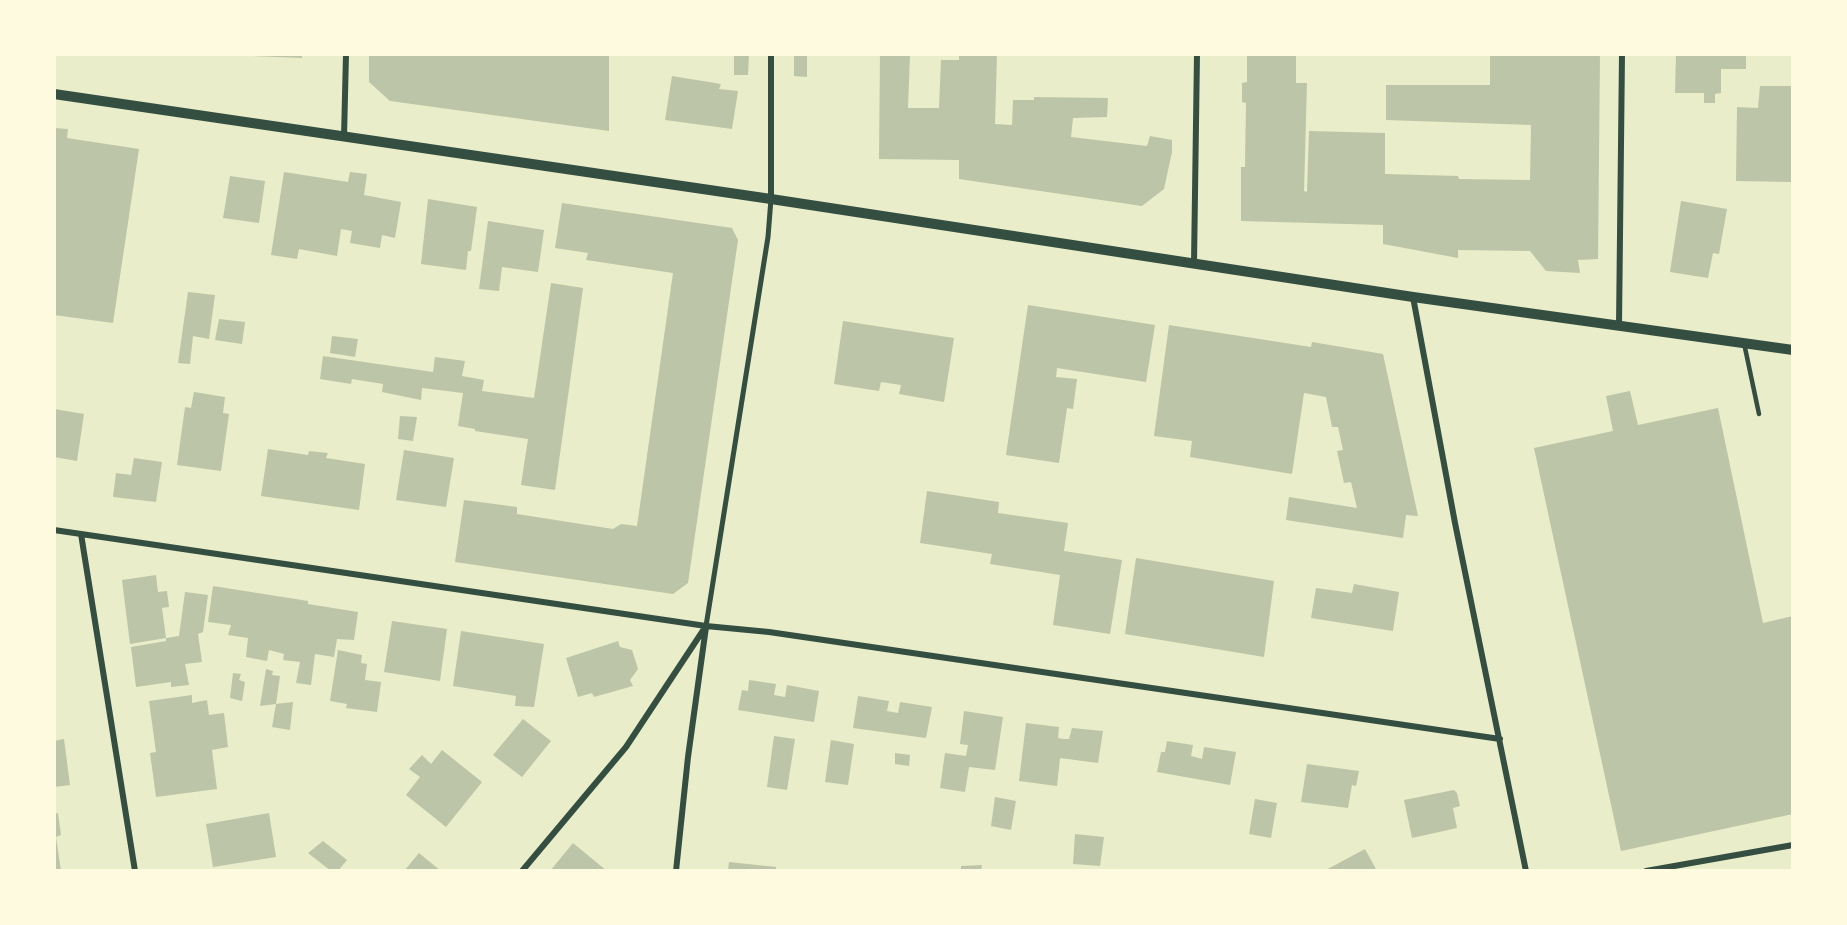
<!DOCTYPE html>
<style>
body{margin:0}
#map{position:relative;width:1847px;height:925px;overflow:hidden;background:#e9edc9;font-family:"Nunito Sans",sans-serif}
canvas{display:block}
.frame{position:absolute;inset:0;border:56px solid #fefae0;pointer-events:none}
</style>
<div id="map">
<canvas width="1847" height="925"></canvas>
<div class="frame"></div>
</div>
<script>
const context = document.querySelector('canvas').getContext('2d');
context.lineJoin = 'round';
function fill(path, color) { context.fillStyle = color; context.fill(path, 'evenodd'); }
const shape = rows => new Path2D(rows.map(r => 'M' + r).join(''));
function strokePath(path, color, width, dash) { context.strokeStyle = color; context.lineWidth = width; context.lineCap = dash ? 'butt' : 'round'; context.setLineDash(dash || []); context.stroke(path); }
fill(shape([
 [252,54,302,54,302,58,252,56],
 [369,54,476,56,478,54,609,54,609,131,390,101,369,82],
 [734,54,749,54,748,75,734,75],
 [794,54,807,54,807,77,794,76],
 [880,54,910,54,908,108,939,108,941,60,959,60,959,54,997,54,995,124,1012,125,1013,100,1034,100,1034,97,1108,98,1107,117,1073,118,1071,137,1147,146,1150,136,1172,140,1172,152,1164,189,1142,206,959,179,959,160,879,159],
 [1247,54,1296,54,1296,83,1307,83,1304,191,1307,192,1309,131,1385,133,1385,174,1458,176,1459,179,1530,180,1531,125,1386,120,1386,85,1490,85,1490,54,1600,54,1598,259,1578,260,1580,273,1546,271,1530,251,1458,250,1458,258,1383,244,1383,225,1241,221,1241,167,1245,167,1246,103,1242,102,1242,83,1247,82],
 [1676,54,1746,54,1746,69,1721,69,1721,93,1715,94,1715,103,1704,103,1704,93,1675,93],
 [672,76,721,84,719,89,738,91,732,129,665,120],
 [1760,86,1793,86,1793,182,1736,181,1737,107,1758,108],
 [54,128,68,129,67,138,139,149,113,323,54,315],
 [284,172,348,182,350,172,367,174,364,195,401,202,395,238,382,235,380,248,350,243,352,231,341,229,337,256,299,249,297,259,271,255],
 [230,176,265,181,259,223,223,218],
 [428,199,477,207,471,251,468,251,466,270,421,264],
 [1681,201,1727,209,1719,254,1713,253,1708,278,1670,272],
 [562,203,732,228,738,240,688,583,673,594,455,562,464,500,517,507,517,514,613,529,621,524,637,526,673,273,586,260,588,253,555,248],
 [488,221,544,230,538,272,502,267,499,291,479,289],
 [551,283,583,288,555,490,521,485,528,439,475,431,475,429,458,426,463,393,422,388,421,400,382,392,383,384,352,379,351,384,320,379,323,356,433,372,435,357,465,361,462,376,484,380,482,391,534,398],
 [188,292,215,295,209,339,193,336,190,364,178,363],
 [1028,305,1155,325,1146,382,1057,368,1056,377,1077,379,1073,409,1067,408,1059,463,1006,455],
 [219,319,245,322,242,344,215,340],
 [843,321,954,338,944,402,899,394,901,385,881,382,879,391,834,384],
 [1169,325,1311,347,1312,342,1383,354,1418,516,1406,515,1403,538,1286,520,1289,497,1357,508,1351,482,1344,483,1337,451,1343,450,1338,427,1332,427,1326,397,1304,393,1292,474,1190,457,1192,441,1154,436],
 [332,336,358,339,355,357,330,353],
 [1630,391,1638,425,1718,408,1763,623,1793,616,1793,814,1621,851,1534,448,1613,431,1606,396],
 [194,392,225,397,223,413,229,414,221,471,177,465,185,407,191,408],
 [54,409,84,414,77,461,54,457],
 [400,416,417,417,413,441,398,439],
 [268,449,308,455,309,451,328,453,326,458,365,464,359,510,261,496],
 [404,450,454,458,446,507,396,500],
 [134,458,162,462,156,502,113,497,116,473,131,475],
 [927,491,999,502,998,513,1068,523,1064,551,1122,560,1110,634,1053,625,1060,575,990,564,992,554,920,543],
 [1136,558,1274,581,1264,657,1125,634],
 [156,575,158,592,167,591,169,607,162,608,166,638,179,636,185,592,208,595,203,632,198,634,202,662,185,664,189,685,171,687,171,682,136,687,131,647,166,641,166,638,130,644,122,580],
 [1354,584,1399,592,1393,631,1311,618,1316,588,1352,593],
 [213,586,308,601,308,604,358,612,354,640,337,639,334,657,315,654,311,685,296,683,300,662,283,660,284,654,269,650,267,661,246,657,248,638,228,635,231,625,208,622],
 [392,621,447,629,440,681,384,672],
 [461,631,544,644,534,707,515,706,516,696,453,686],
 [618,641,620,647,632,650,638,669,630,680,633,686,594,697,592,693,578,697,566,658],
 [338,650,362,655,361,663,367,664,365,680,381,682,377,712,346,708,347,704,330,701],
 [266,669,273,671,272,675,280,676,276,704,260,706],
 [233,673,241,674,239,680,245,682,242,701,230,698],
 [749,680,776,684,774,695,785,697,787,685,819,691,814,722,738,710,742,690,748,691],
 [192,695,192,703,207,700,209,715,224,713,228,747,212,750,217,789,156,797,150,753,156,752,149,701],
 [858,696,889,701,887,711,898,713,900,702,932,707,926,738,853,728],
 [293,702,290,730,272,727,276,704],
 [964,711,1003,717,995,770,969,767,965,792,940,788,945,753,966,756,968,745,960,744],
 [523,719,551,741,522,777,493,755],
 [1026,723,1059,727,1058,738,1063,739,1069,739,1072,728,1103,731,1098,763,1060,758,1057,786,1019,781],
 [774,736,795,739,787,790,767,787],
 [64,739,70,785,54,787,54,741],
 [831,740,854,744,848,785,825,782],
 [1167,741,1193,745,1191,756,1202,759,1204,747,1236,752,1230,785,1157,772,1161,752,1165,752],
 [442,750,482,782,446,827,406,795,420,777,409,769,422,755,431,764],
 [895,753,910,755,909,766,895,764],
 [1307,764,1359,771,1356,786,1352,785,1348,808,1301,802],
 [1454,790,1457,793,1460,806,1453,808,1457,828,1412,838,1404,800],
 [995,797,1016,801,1011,830,991,826],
 [1255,799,1277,803,1271,838,1249,834],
 [58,813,61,835,56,837,61,871,54,871,54,814],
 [269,813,276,857,213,867,206,824],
 [1075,834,1104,837,1100,866,1073,864],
 [323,841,347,860,338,871,331,871,308,853],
 [573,843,607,871,550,871],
 [1365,849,1377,871,1324,871],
 [419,853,441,871,404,871],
 [729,862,776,867,776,871,728,871],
 [982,865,981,871,961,871,961,866]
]), '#bcc5a7');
strokePath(shape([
 [1744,343,1759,414]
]), '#344e41', 4.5);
strokePath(shape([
 [706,626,768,237,771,199]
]), '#344e41', 5);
strokePath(shape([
 [344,137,346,54],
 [771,199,771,54],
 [1194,263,1197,54],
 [1413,297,1455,523,1526,871],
 [1619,325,1622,54],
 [54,530,706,626,769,632,1500,739],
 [81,534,135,871],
 [522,871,626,747,706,626],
 [676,871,688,757,706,627],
 [1646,871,1793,845]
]), '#344e41', 6);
strokePath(shape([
 [54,94,771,199,1413,297,1793,350]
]), '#344e41', 10);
</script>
